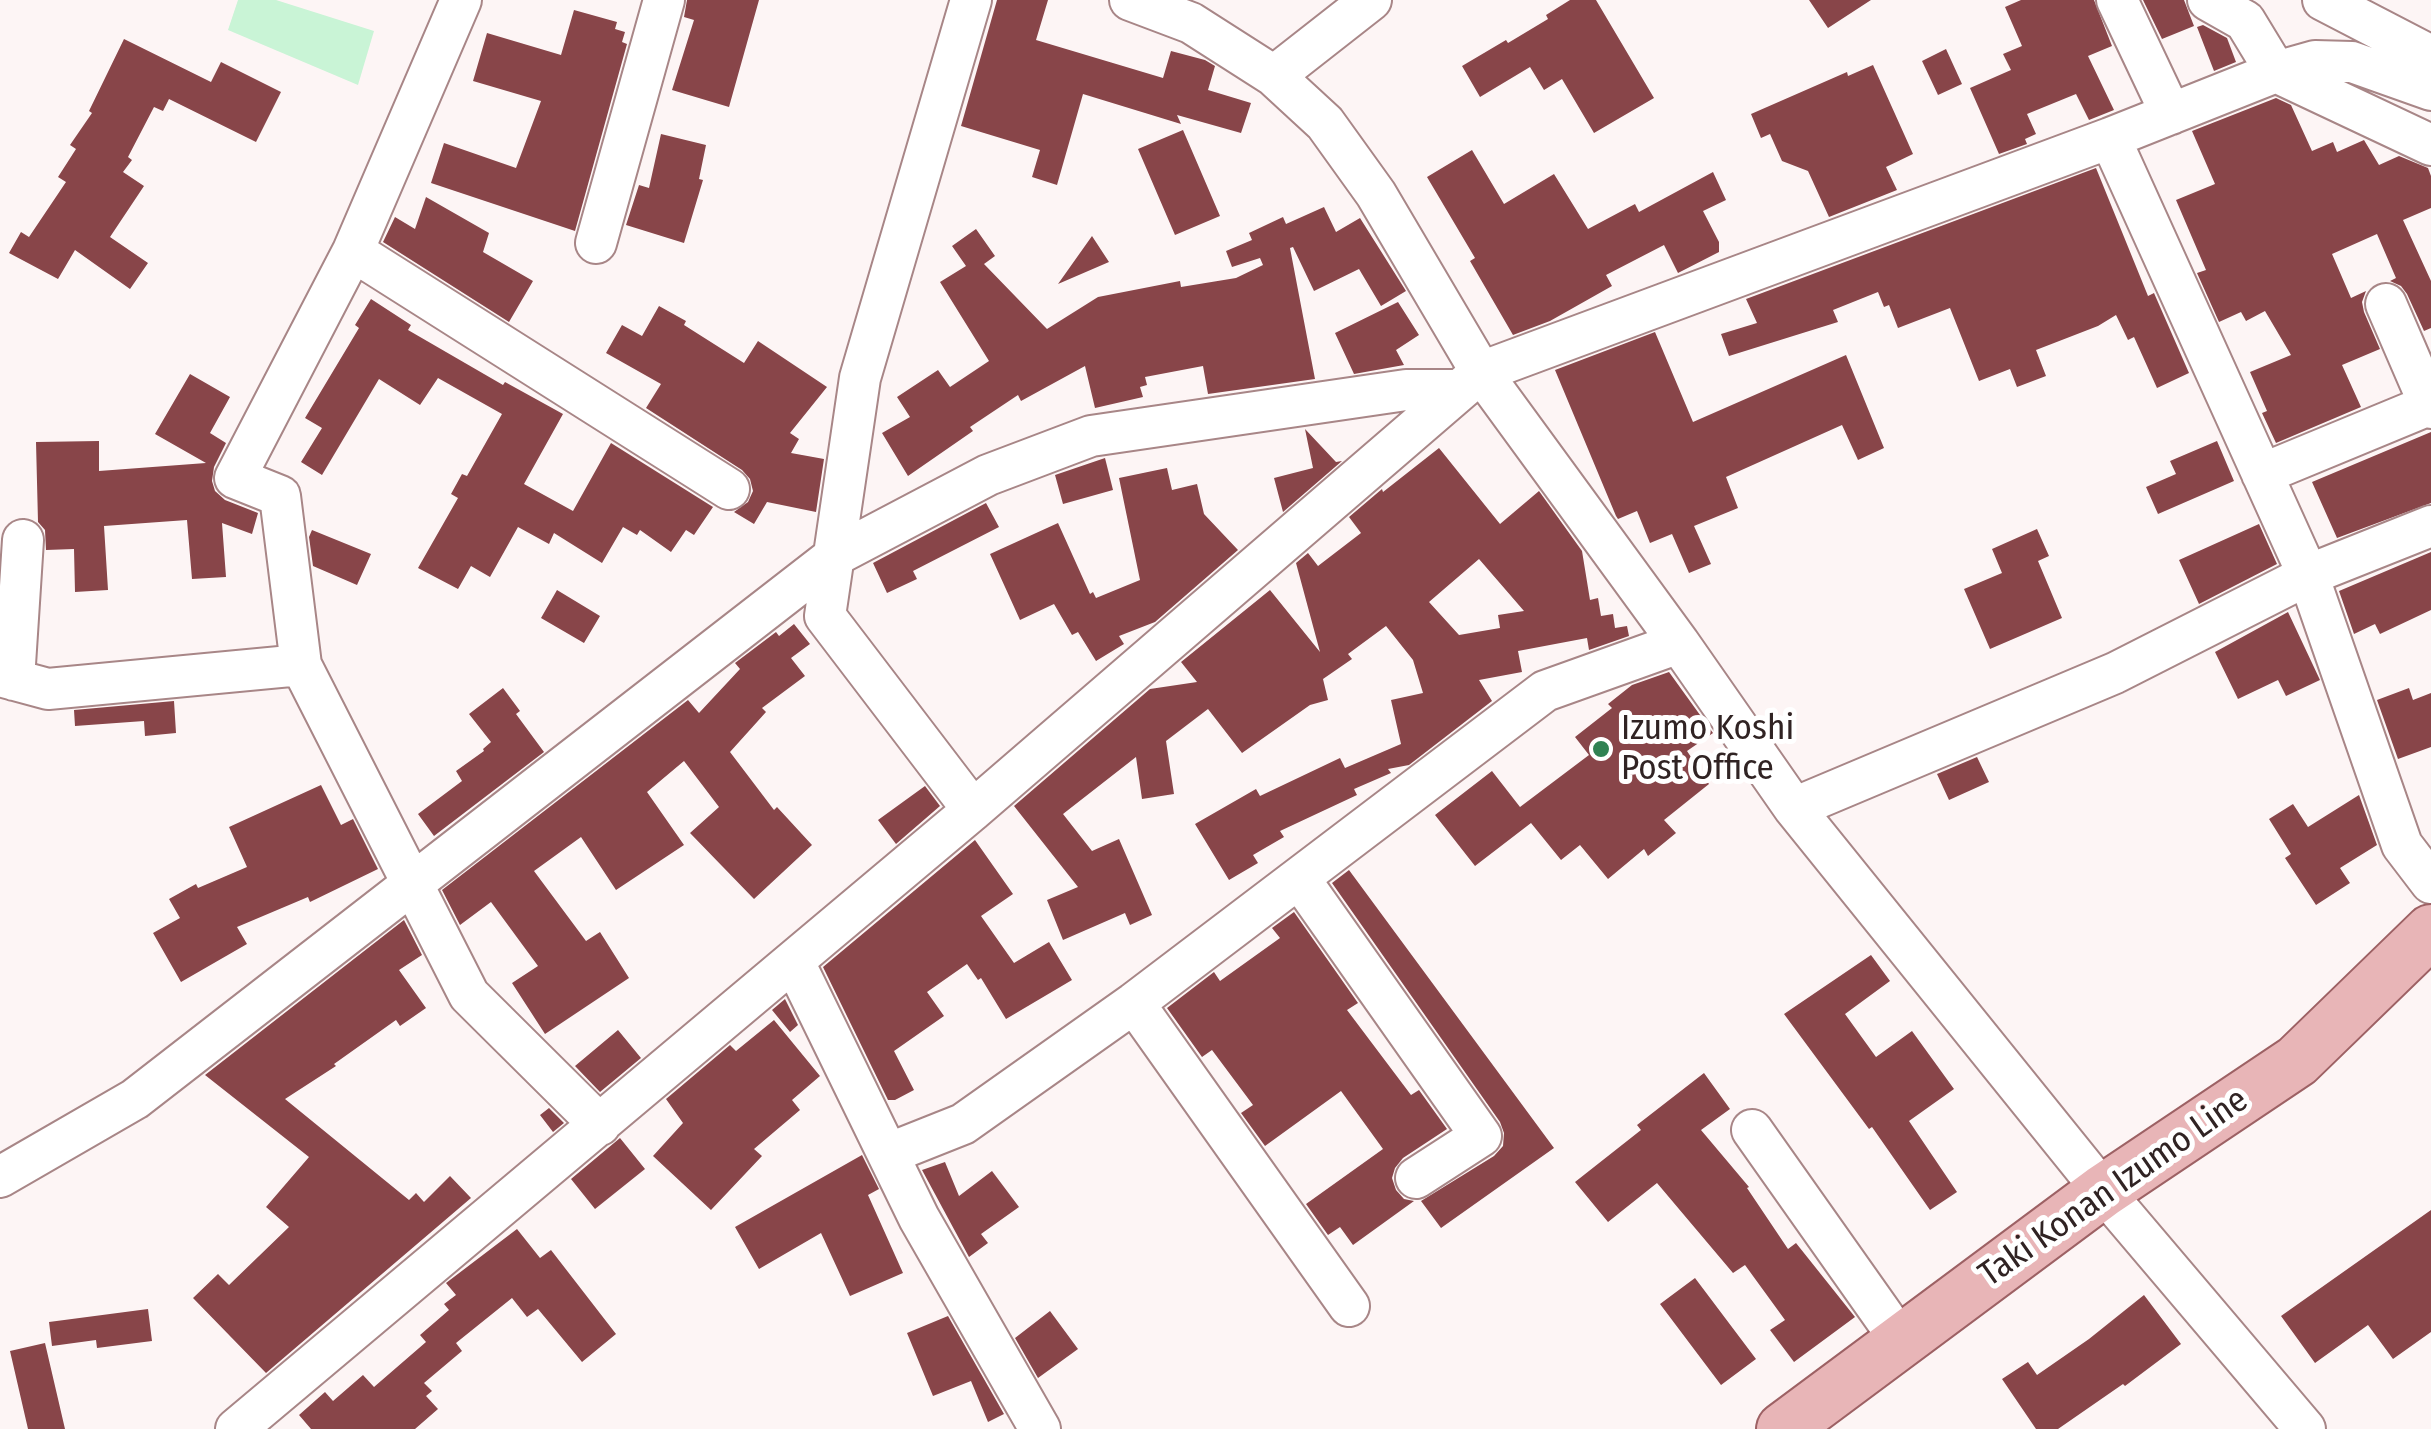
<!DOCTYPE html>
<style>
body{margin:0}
canvas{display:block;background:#fdf5f5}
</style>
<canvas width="2431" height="1429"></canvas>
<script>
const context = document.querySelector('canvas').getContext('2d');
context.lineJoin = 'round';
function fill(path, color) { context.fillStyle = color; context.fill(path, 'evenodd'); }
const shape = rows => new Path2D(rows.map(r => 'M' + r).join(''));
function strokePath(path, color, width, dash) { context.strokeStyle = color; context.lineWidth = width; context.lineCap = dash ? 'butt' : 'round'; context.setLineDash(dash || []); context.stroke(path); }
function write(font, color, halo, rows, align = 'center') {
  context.font = font + ' "Fira Sans Condensed",sans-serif'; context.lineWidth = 10; context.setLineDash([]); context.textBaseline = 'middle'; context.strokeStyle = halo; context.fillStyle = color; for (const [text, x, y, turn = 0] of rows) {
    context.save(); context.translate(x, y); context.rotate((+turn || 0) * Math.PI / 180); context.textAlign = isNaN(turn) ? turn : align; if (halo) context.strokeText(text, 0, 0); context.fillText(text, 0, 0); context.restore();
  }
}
fill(shape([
 [238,0,276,0,374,31,358,85,228,30]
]), '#c9f4d6');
fill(shape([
 [687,0,759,0,729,107,672,90,694,20,684,17],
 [997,0,1048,0,1036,40,1163,78,1171,51,1205,60,1215,66,1208,90,1251,103,1241,133,1177,115,1181,124,1083,94,1057,185,1032,177,1040,150,961,126],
 [1570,0,1596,0,1654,98,1594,133,1562,79,1544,90,1530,67,1480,97,1462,66,1506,40,1508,43,1548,19,1546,15],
 [1809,0,1871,0,1828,28],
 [2021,0,2094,0,2112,46,2088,56,2114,110,2089,120,2076,94,2027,114,2036,134,2025,139,2027,144,1999,154,1970,88,2011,70,2003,54,2022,46,2005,7],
 [2143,0,2184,0,2194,26,2162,39],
 [574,10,617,22,615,29,625,32,622,42,627,44,575,231,431,183,444,143,516,168,541,101,473,81,487,33,561,55],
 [2203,25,2227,38,2236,62,2214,71,2197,27],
 [124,39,211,82,221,62,281,92,256,142,169,99,163,111,154,107,128,157,132,160,123,172,144,186,110,237,148,263,130,289,75,250,58,279,9,253,21,232,29,237,66,182,58,177,76,149,70,145,92,113,89,111],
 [1946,49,1962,84,1938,95,1922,61],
 [1873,65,1913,154,1886,167,1897,190,1829,217,1808,171,1782,161,1770,134,1761,138,1751,114,1847,72,1848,76],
 [2276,98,2291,105,2312,151,2333,142,2337,152,2364,140,2379,165,2399,156,2428,168,2431,176,2431,208,2403,220,2431,281,2431,328,2424,331,2407,294,2401,286,2390,281,2396,278,2377,234,2332,254,2351,298,2366,291,2362,302,2364,312,2380,349,2342,365,2361,407,2276,443,2262,413,2267,411,2250,372,2291,355,2265,311,2246,321,2241,312,2219,322,2197,273,2206,270,2176,200,2215,184,2192,131],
 [1183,130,1220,216,1175,235,1138,149],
 [661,134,706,145,699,179,703,180,684,243,626,225,639,185,649,188],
 [1472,150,1504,204,1554,174,1588,229,1635,204,1639,212,1713,172,1726,200,1703,211,1719,242,1719,252,1678,273,1664,245,1606,275,1612,286,1550,321,1513,335,1470,261,1475,258,1427,177],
 [2096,168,2148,296,2154,293,2189,373,2157,388,2134,337,2128,340,2116,315,2098,326,2036,350,2046,376,2017,387,2010,369,1979,381,1950,308,1898,328,1889,305,1884,307,1878,292,1833,310,1838,322,1729,356,1721,334,1757,323,1746,299],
 [426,197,489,233,483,252,533,281,509,322,383,242,395,217,415,229],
 [1324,207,1336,232,1360,218,1406,291,1381,306,1359,269,1314,291,1293,247,1290,248,1315,379,1208,394,1203,366,1145,377,1147,385,1140,387,1143,397,1095,408,1085,366,1021,401,1018,395,970,427,973,431,908,476,882,433,910,417,897,397,938,370,950,387,989,361,940,282,966,266,952,246,976,229,995,256,984,264,1047,329,1098,297,1180,281,1181,287,1236,278,1263,265,1260,258,1232,267,1226,251,1252,240,1249,233,1283,217,1286,224],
 [1092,236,1109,262,1058,284],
 [371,299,411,325,408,330,503,385,505,382,563,414,524,484,573,511,611,443,713,507,694,535,686,530,671,552,640,530,637,535,623,527,602,563,554,533,549,544,518,527,490,577,471,566,458,589,418,568,458,498,451,494,462,474,467,476,502,414,438,378,420,405,379,379,322,475,301,462,322,428,305,418,359,328,355,325],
 [1398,302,1419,335,1396,350,1404,365,1354,374,1335,333],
 [659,306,686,321,684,325,744,363,758,341,827,387,790,433,799,439,791,453,824,459,816,512,767,502,754,524,734,512,748,502,753,491,750,479,742,470,646,408,661,384,606,353,622,325,642,336],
 [1655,332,1693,422,1846,355,1884,448,1858,460,1842,425,1726,477,1738,508,1694,526,1711,564,1689,573,1672,534,1650,543,1637,511,1618,519,1616,516,1555,370],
 [190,374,230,397,210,433,226,443,214,467,212,481,215,491,225,500,258,513,252,534,222,523,226,577,192,579,187,520,104,526,108,590,75,592,74,549,46,550,45,530,38,522,36,442,99,441,99,471,206,463,155,434],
 [1305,429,1336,462,1342,461,1283,512,1274,478,1313,468],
 [2431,432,2431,503,2337,538,2312,482],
 [2217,441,2234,481,2158,514,2146,487,2176,474,2170,461],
 [1439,448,1500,524,1539,491,1582,551,1590,600,1598,598,1601,616,1613,614,1615,628,1627,626,1629,636,1589,650,1587,638,1518,651,1522,672,1479,680,1492,701,1409,765,1388,769,1391,773,1354,789,1357,795,1280,831,1284,837,1253,855,1258,863,1229,880,1195,824,1256,789,1260,796,1340,758,1345,768,1401,744,1391,700,1423,693,1413,660,1386,626,1348,654,1352,659,1323,679,1328,700,1310,705,1242,753,1208,709,1166,741,1174,794,1142,799,1136,757,1063,814,1092,851,1119,839,1152,915,1130,925,1125,913,1063,940,1047,900,1078,887,1014,806,1150,689,1197,682,1181,662,1270,590,1320,652,1296,563,1308,553,1318,566,1361,533,1349,517,1382,489,1383,492],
 [1479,559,1524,611,1498,615,1500,628,1459,635,1429,602],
 [1105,458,1113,490,1063,504,1055,475],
 [1167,468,1172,490,1197,484,1204,514,1238,550,1155,622,1119,636,1124,644,1096,661,1078,632,1072,635,1054,604,1020,620,990,554,1058,523,1090,594,1093,592,1096,598,1140,580,1119,478],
 [986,503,999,527,913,571,917,579,887,593,873,563],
 [2259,524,2277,564,2199,604,2179,560],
 [2037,529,2049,556,2038,561,2062,618,1990,649,1964,589,2002,573,1992,549],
 [312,530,371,554,357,585,313,566,309,537],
 [2431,552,2431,610,2380,634,2375,624,2354,634,2339,591],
 [557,590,600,616,584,643,541,618],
 [2288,612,2320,680,2286,696,2278,680,2238,699,2215,652],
 [794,624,810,644,791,658,805,676,762,708,766,712,730,752,774,810,777,807,812,845,754,899,690,833,719,807,684,761,647,792,684,845,616,890,581,837,534,871,586,941,600,932,629,978,545,1034,512,983,538,966,491,902,460,925,442,890,688,700,699,713,740,669,735,663,776,632,779,636],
 [1669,672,1713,733,1687,751,1709,784,1664,820,1676,833,1648,856,1644,849,1608,879,1580,845,1561,860,1531,823,1475,866,1435,815,1492,771,1520,807,1589,755,1575,737,1612,708,1608,704,1632,685],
 [503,688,520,711,516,714,544,752,434,836,418,814,462,781,456,771,484,751,483,749,491,742,469,714],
 [2409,688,2413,700,2431,693,2431,747,2398,759,2377,700],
 [174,701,176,733,145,736,144,721,75,726,74,710],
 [1977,757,1989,782,1949,800,1937,774],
 [321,785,341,825,353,819,378,869,310,902,308,897,237,927,247,944,181,982,153,933,180,918,169,899,196,884,198,888,247,867,229,827],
 [925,786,940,806,896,844,878,820],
 [2359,795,2377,845,2340,868,2350,883,2316,905,2285,858,2291,854,2269,819,2293,804,2308,827],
 [975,840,1013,894,981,916,1014,963,1049,942,1072,980,1006,1019,981,978,978,980,967,964,927,992,944,1016,894,1051,914,1090,895,1100,888,1100,823,967],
 [1349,870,1554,1148,1441,1228,1421,1201,1494,1156,1503,1146,1504,1133,1500,1122,1332,883],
 [1294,912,1358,1003,1347,1010,1411,1095,1419,1090,1447,1129,1403,1158,1395,1168,1392,1178,1396,1190,1404,1199,1414,1201,1353,1245,1340,1227,1328,1235,1306,1204,1383,1149,1341,1091,1265,1146,1241,1113,1253,1105,1212,1050,1202,1057,1167,1008,1214,972,1220,981,1280,938,1272,928],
 [404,920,422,955,399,970,426,1008,400,1026,396,1020,334,1064,336,1066,285,1099,409,1200,416,1193,424,1202,450,1176,471,1198,266,1373,193,1298,218,1274,229,1285,289,1227,266,1207,309,1157,205,1075],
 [1871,955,1890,981,1845,1014,1876,1057,1912,1031,1954,1089,1909,1121,1957,1192,1930,1210,1872,1127,1869,1129,1784,1014],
 [785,999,798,1025,790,1032,772,1010],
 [774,1020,820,1076,792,1100,800,1110,754,1149,762,1156,711,1210,653,1156,683,1123,666,1099,730,1045,736,1051],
 [618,1030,641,1058,600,1092,575,1066],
 [1704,1073,1730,1109,1701,1130,1749,1187,1747,1188,1788,1249,1796,1243,1855,1317,1794,1362,1770,1330,1785,1320,1745,1265,1733,1273,1657,1183,1608,1222,1575,1182,1641,1130,1637,1125],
 [549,1108,564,1123,553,1132,540,1115],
 [620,1138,645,1169,595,1209,571,1179],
 [862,1155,879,1189,868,1195,903,1273,850,1296,821,1233,759,1269,735,1227],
 [945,1162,959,1196,992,1171,1019,1207,981,1234,988,1243,969,1257,922,1170],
 [2431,1210,2431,1332,2393,1359,2368,1325,2315,1363,2281,1316],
 [517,1229,540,1258,551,1250,616,1334,582,1362,538,1309,527,1317,512,1298,456,1343,462,1351,424,1383,432,1391,426,1396,438,1409,415,1429,311,1429,299,1415,325,1392,333,1401,363,1375,374,1387,426,1342,420,1335,449,1310,444,1304,456,1295,446,1283],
 [1695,1278,1756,1359,1721,1385,1660,1304],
 [2144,1295,2181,1344,2125,1386,2123,1384,2058,1429,2036,1429,2002,1379,2028,1362,2037,1375,2089,1339],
 [148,1309,152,1341,97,1348,96,1340,52,1346,49,1322],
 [1050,1311,1078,1349,1038,1378,1015,1338],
 [948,1316,1004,1414,988,1422,971,1381,933,1396,907,1333],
 [45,1343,65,1429,28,1429,10,1351]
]), '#884549');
const minor = shape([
 [461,0,353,251,235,478,280,496,301,665,469,995,600,1125],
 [971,0,860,378,825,616,973,810],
 [1130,0,1191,23,1274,76,1325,123,1376,194,1481,372,1679,643,1794,808,2103,1191,2305,1429],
 [2117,0,2171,114],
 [2208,0,2245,21,2276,72,2431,145],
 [2323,0,2431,56],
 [1274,76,1371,0],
 [2110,138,2308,575,2402,845,2431,883],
 [596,243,664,0],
 [353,251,729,489],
 [2386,304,2431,408],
 [2262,474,2429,405],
 [0,676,48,689,301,665],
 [14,680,23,540],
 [1794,808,2115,673,2308,575,2431,526],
 [1299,878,1481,1136,1416,1178],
 [794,962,919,1218,1040,1429],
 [1134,1003,1349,1306],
 [1752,1130,1901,1341],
 [890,1153,963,1124,1134,1003,1545,691,1679,643],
 [0,1177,135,1099,836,555,988,475,1091,436,1406,390,1460,390],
 [236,1429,973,810,1481,372,2110,138,2276,72,2315,61,2352,62,2431,90]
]);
const major = shape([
 [1783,1429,2103,1191,2297,1061,2431,931]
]);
strokePath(minor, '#a88687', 44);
strokePath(major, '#9d6164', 56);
strokePath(minor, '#fff', 40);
strokePath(major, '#e8b5b7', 52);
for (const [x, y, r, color] of [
 [1601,749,10,"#318253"]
]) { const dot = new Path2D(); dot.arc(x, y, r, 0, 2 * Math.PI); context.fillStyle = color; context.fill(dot); strokePath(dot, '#fff', 4); }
write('35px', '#302323', '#fff', [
 ["Izumo Koshi",1621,729],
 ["Post Office",1621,769]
], 'left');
write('35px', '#302323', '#fff', [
 ["Taki Konan Izumo Line",2114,1188,-35]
]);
</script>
